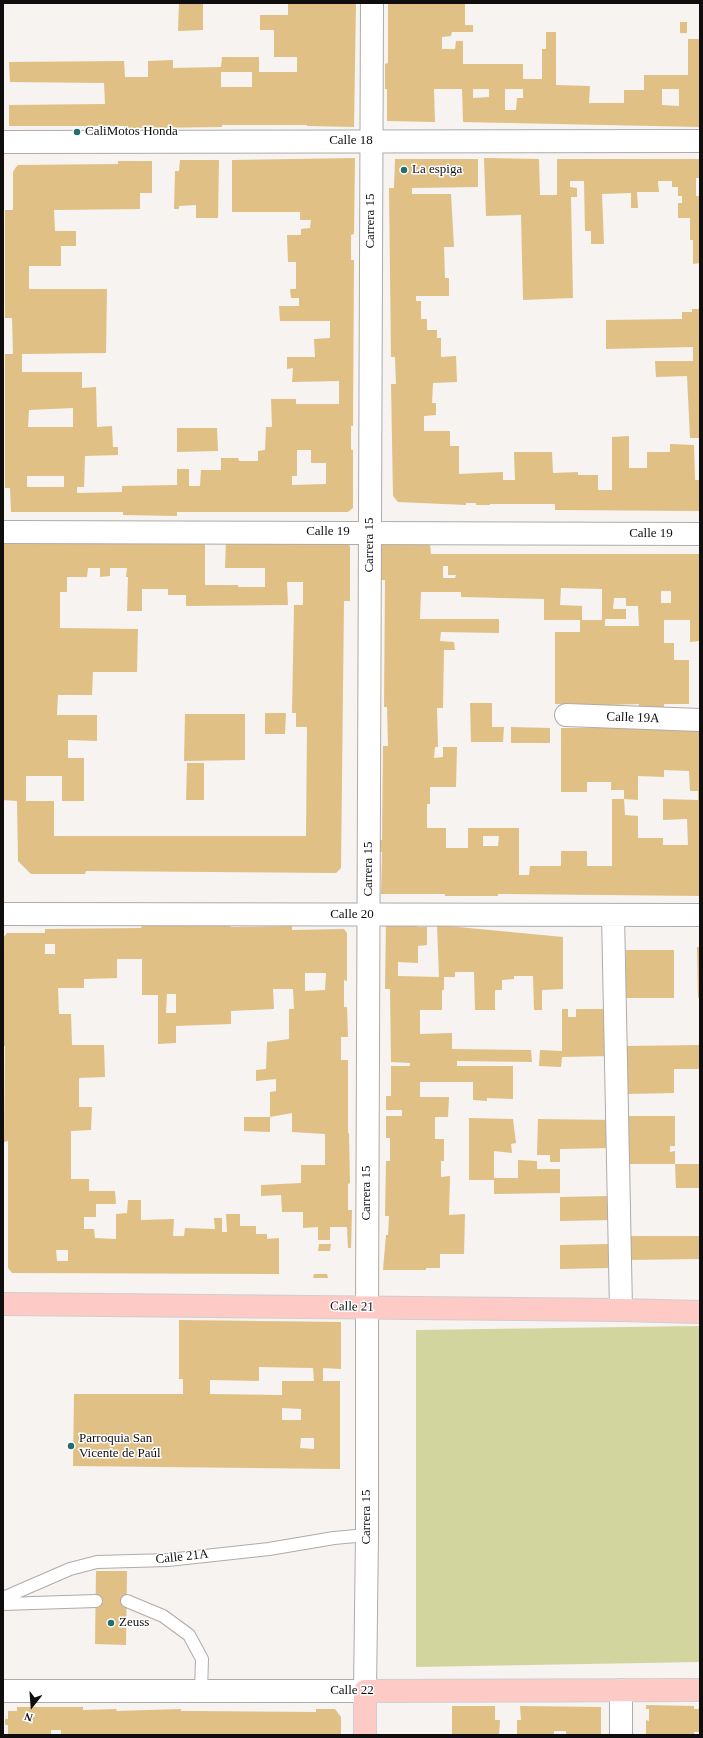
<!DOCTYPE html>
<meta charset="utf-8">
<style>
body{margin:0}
#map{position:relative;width:703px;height:1738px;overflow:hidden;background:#f6f3f0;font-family:Georgia,serif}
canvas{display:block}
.frame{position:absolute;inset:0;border:4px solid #0f0d0d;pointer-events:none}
.north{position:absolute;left:12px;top:1686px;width:40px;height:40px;-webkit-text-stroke:3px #fff;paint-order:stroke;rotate:197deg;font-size:11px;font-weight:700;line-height:16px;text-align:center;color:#0f0d0d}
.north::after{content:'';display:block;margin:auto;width:14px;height:18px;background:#0f0d0d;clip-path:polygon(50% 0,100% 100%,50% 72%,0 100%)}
</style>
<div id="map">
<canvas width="703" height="1738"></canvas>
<div class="frame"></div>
<div class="north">N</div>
</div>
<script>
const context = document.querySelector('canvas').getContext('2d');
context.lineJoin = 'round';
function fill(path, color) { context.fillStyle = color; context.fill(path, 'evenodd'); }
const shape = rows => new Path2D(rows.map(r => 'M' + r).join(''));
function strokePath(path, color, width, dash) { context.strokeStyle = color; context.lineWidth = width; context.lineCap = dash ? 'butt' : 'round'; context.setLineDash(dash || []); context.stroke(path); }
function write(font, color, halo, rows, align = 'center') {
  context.font = font + ' Georgia,serif'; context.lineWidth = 3; context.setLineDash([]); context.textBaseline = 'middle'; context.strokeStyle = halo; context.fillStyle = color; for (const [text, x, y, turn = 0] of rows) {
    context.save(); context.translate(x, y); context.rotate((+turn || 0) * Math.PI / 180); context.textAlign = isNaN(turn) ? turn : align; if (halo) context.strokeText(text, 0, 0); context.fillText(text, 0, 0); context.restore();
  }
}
fill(shape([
 [700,1326,700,1662,416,1667,416,1330]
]), '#d3d59f');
fill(shape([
 [179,3,203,3,203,30,178,31],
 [288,3,356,3,354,127,307,126,307,125,222,125,222,127,146,128,124,128,125,126,9,126,9,105,105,104,104,83,10,82,9,62,124,61,125,77,148,77,148,61,173,60,173,68,221,67,222,57,259,57,259,72,297,72,297,57,274,57,274,30,260,30,260,15,288,15],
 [221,72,252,72,252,87,221,87],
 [388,3,465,3,465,25,473,25,473,32,452,32,451,36,442,37,442,49,455,49,456,41,463,41,463,64,523,64,523,79,542,79,542,49,546,49,546,32,556,32,556,85,590,86,589,103,624,103,624,90,644,90,644,75,688,75,688,39,700,39,700,127,463,122,462,89,434,89,435,122,387,121,387,89,385,89,385,64,388,63],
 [473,89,489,89,489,97,473,98],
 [505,89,523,89,523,98,517,98,516,110,505,110],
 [662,89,679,89,679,106,662,105],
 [680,22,687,22,687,33,680,33],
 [355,158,354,234,351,235,351,260,354,260,353,426,351,426,351,450,353,450,353,508,348,512,177,512,177,516,123,515,123,512,11,512,10,488,5,488,5,354,13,354,12,318,5,318,5,210,13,210,13,172,16,167,18,165,118,164,118,161,152,161,152,193,140,193,140,209,54,210,55,231,76,231,76,246,61,246,61,266,29,266,29,289,107,289,106,353,22,354,22,372,82,372,82,388,96,387,97,427,112,426,113,447,118,447,118,455,85,456,84,487,77,487,77,493,122,492,122,486,177,485,177,469,189,469,189,486,200,486,201,470,221,470,221,458,238,458,239,461,258,461,258,451,265,450,266,427,272,427,271,399,296,399,296,404,339,404,339,381,292,382,293,368,287,369,287,357,315,357,314,339,330,338,330,321,280,321,279,306,299,306,299,298,291,298,290,289,296,289,296,262,288,262,287,235,301,235,301,229,310,228,311,220,300,220,300,212,232,212,232,160],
 [73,408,73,427,28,427,29,410],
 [297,450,311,450,311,463,326,463,326,484,292,485,292,476,297,476],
 [27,476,64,476,64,487,27,487],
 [484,158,539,159,540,195,557,195,557,159,700,159,700,178,696,178,696,196,700,196,700,263,693,264,693,240,690,240,690,218,678,218,678,203,682,203,682,196,678,196,678,187,672,187,672,181,658,181,659,192,637,192,638,208,631,208,631,193,602,194,604,244,591,244,591,231,585,231,584,181,570,181,570,187,577,188,577,197,571,197,573,298,523,300,521,215,486,216],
 [395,159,478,159,478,187,412,188,412,194,451,194,454,247,444,247,445,278,449,278,449,296,416,296,416,301,421,301,421,319,427,319,427,330,437,330,437,338,441,338,441,357,456,356,457,382,433,383,432,403,436,403,436,415,424,416,424,431,450,431,450,446,459,446,459,474,503,472,503,480,515,480,514,452,552,452,553,473,578,472,578,475,598,475,598,490,612,490,612,437,629,436,629,468,647,468,647,452,670,452,670,444,694,445,695,480,700,480,700,511,555,510,555,504,490,504,490,505,476,505,476,503,466,503,466,505,398,502,393,496,391,384,396,384,395,357,391,357,389,188,394,188],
 [180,160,219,160,218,218,196,218,196,205,179,206,179,209,174,209,175,171,179,171],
 [692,309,700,309,700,438,690,438,687,376,656,377,655,361,693,361,693,347,606,349,606,320,682,319,682,312,692,312],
 [177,428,217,428,218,451,177,452],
 [3,540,205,540,205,585,238,585,238,587,265,587,265,568,225,568,226,540,341,540,350,546,350,601,344,601,341,868,336,873,86,871,85,874,31,874,18,861,17,801,3,800],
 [88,568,100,568,100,577,110,576,110,568,127,568,126,577,128,577,127,611,142,611,142,589,168,589,168,595,186,595,186,606,288,605,287,582,303,582,303,605,294,605,292,713,296,713,296,727,307,727,306,836,54,836,54,801,26,801,26,776,62,776,62,801,84,801,84,758,68,758,68,740,97,741,97,715,57,715,58,695,92,695,93,672,137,672,138,629,60,628,60,592,67,592,67,577,87,577],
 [381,544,430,545,431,554,700,554,700,641,690,642,690,620,664,620,664,643,674,643,674,660,689,660,689,704,664,704,664,708,638,708,639,704,579,706,579,704,555,704,555,632,580,632,580,620,544,620,544,599,461,597,461,592,421,592,420,619,499,619,499,633,441,632,440,641,454,642,455,650,444,650,443,708,437,708,438,747,435,747,434,758,443,757,443,747,457,747,456,787,430,787,430,804,427,804,427,828,446,828,446,848,468,848,468,828,519,828,519,875,529,875,530,866,561,866,561,851,587,851,587,866,612,866,612,799,624,799,625,815,638,816,638,838,663,838,663,845,688,845,687,819,663,820,663,799,698,800,698,791,690,791,689,771,664,770,664,777,638,776,638,800,624,799,624,790,611,790,611,782,587,782,587,792,561,792,561,728,664,728,700,726,700,896,509,894,498,894,498,896,445,896,445,894,381,894,382,852,380,852,380,840,382,840,383,746,388,746,387,707,384,707,385,580,380,580],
 [443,566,448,566,448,575,456,575,455,578,443,578],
 [561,588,602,589,602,620,582,620,582,606,560,605],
 [661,591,671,591,671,603,661,603],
 [614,598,626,598,626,606,638,606,639,626,605,626,605,619,626,619,626,609,613,609],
 [483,836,499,836,498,846,483,846],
 [470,703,492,703,492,727,504,727,503,742,471,742],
 [265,713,286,713,285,734,265,734],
 [185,714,245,714,245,760,184,761],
 [511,727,550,728,550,743,511,743],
 [187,763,204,763,204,800,186,800],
 [386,920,417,921,417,927,427,927,427,945,418,946,418,963,398,962,398,976,439,977,437,925,563,937,563,989,542,990,542,1010,534,1010,533,976,514,976,514,979,502,980,502,990,495,990,495,1010,475,1010,474,972,455,972,455,977,444,977,444,990,442,990,442,1010,420,1010,420,1034,452,1033,452,1049,531,1050,532,1062,457,1061,457,1066,513,1066,513,1099,487,1098,487,1101,473,1100,473,1082,420,1082,420,1097,449,1097,448,1117,435,1117,435,1139,444,1139,444,1161,441,1161,441,1177,450,1176,449,1215,465,1214,464,1254,440,1254,440,1268,426,1268,426,1270,383,1270,386,1235,388,1235,389,1216,385,1216,386,1161,390,1161,390,1138,386,1138,386,1116,402,1116,402,1110,386,1110,386,1096,391,1096,391,1066,410,1066,410,1063,391,1062,390,989,385,989],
 [230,923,231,927,292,926,292,930,344,929,347,933,347,981,344,980,344,1007,347,1007,348,1037,341,1037,341,1060,348,1060,348,1133,349,1133,350,1183,348,1184,348,1210,352,1210,351,1248,348,1248,347,1227,330,1227,330,1240,318,1240,318,1227,303,1228,303,1212,282,1212,281,1195,261,1196,261,1185,301,1183,301,1165,325,1165,325,1134,292,1132,292,1113,270,1117,270,1092,276,1091,276,1079,256,1081,256,1070,266,1069,267,1042,289,1039,289,1009,294,1009,293,989,273,989,274,1009,231,1011,231,1024,176,1026,176,1043,158,1044,158,995,142,995,142,959,117,959,117,978,84,979,84,988,58,988,59,1014,71,1014,72,1045,104,1045,105,1077,79,1078,79,1107,92,1107,91,1130,71,1131,71,1179,89,1179,89,1191,115,1191,116,1204,96,1204,96,1217,84,1217,84,1229,94,1229,95,1238,116,1239,116,1214,127,1213,128,1200,141,1200,141,1220,174,1219,173,1236,184,1236,185,1228,215,1229,214,1218,222,1218,222,1232,227,1232,226,1214,240,1214,240,1226,256,1226,256,1234,267,1234,267,1239,279,1238,279,1274,12,1273,8,1268,8,1141,4,1142,5,1046,3,1046,3,938,7,933,45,933,45,929,141,928,142,925],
 [45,944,55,944,55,954,45,954],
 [305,973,326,973,325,990,305,991],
 [167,994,176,994,176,1013,166,1013],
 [56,1250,68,1250,68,1261,57,1261],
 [697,947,700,947,700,998,698,998],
 [626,950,674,950,674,998,626,998],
 [562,1009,568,1009,568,1017,576,1017,576,1009,611,1009,611,1056,562,1057,561,1067,539,1066,540,1050,562,1051],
 [700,1045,700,1069,674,1069,674,1093,627,1094,627,1046],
 [627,1116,675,1116,675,1146,670,1146,670,1152,675,1151,675,1164,624,1164],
 [244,1117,270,1117,270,1132,244,1131],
 [469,1118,513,1119,516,1143,511,1144,512,1153,494,1151,494,1178,518,1178,518,1160,537,1161,537,1169,560,1169,560,1193,494,1194,494,1180,469,1180],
 [538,1119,615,1120,611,1148,560,1149,560,1162,550,1162,550,1155,537,1155],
 [675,1164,700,1164,700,1188,676,1188],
 [611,1196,611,1220,560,1221,560,1197],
 [628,1236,700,1236,700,1259,626,1260],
 [319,1244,331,1244,330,1251,318,1251],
 [608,1244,608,1268,560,1269,560,1245],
 [314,1274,327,1274,328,1278,313,1278],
 [179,1320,341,1322,341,1369,323,1368,323,1381,340,1381,340,1469,73,1466,74,1394,183,1394,183,1379,179,1379],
 [259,1367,313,1368,314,1381,282,1381,282,1395,210,1394,210,1380,259,1381],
 [282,1408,301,1409,301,1420,282,1420],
 [301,1438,314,1438,314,1449,300,1448],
 [96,1571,127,1571,126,1645,95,1644],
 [646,1705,694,1706,694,1709,700,1709,700,1732,694,1732,694,1735,646,1735,646,1720,649,1721,649,1709,646,1709],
 [452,1706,495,1706,495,1720,500,1720,499,1735,452,1734],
 [520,1706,601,1707,601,1735,566,1735,566,1731,554,1731,554,1735,517,1735,517,1720,521,1720],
 [17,1707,83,1707,83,1710,117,1709,116,1711,181,1709,181,1711,191,1711,316,1712,316,1709,335,1709,341,1717,341,1735,61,1735,61,1730,51,1730,51,1735,8,1735,8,1725,5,1725,5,1719,8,1719,8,1711,17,1711]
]), '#e0c085');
const lane = shape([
 [3,1598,70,1569,97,1562,168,1560,269,1549,334,1538,367,1535],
 [127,1601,163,1616,189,1635,202,1659,201,1691],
 [3,1604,96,1601]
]);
const street = shape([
 [3,142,700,141],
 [3,532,700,534],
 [566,715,700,720],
 [3,914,700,915],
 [613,915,621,1310],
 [3,1691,365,1691],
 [621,1735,621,1690]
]);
const secondary = shape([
 [365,1691,367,1535,367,1307,372,3]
]);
const primary = shape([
 [3,1304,621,1310,700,1312],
 [365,1735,365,1691,700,1690]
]);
strokePath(lane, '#afaba9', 14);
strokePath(street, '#afaba9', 24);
strokePath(secondary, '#afaba9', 24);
strokePath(primary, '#cfcfcf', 24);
strokePath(lane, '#fff', 12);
strokePath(street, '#fff', 22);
strokePath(secondary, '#fff', 22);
strokePath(primary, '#fdcac5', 22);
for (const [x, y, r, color] of [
 [77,132,4,"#246f6e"],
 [404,170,4,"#246f6e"],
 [71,1446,4,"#246f6e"],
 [111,1623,4,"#246f6e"]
]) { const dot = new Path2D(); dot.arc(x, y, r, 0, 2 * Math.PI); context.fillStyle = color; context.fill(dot); strokePath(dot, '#fff', 1.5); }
write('13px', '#0f0d0d', '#fff', [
 ["CaliMotos Honda",85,132],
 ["La espiga",412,170],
 ["Parroquia San",79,1439],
 ["Vicente de Paúl",79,1454],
 ["Zeuss",119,1623]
], 'left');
write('13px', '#0f0d0d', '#fff', [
 ["Calle 18",351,141],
 ["Carrera 15",371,221,-90],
 ["Calle 19",328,532],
 ["Calle 19",651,534],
 ["Carrera 15",370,545,-90],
 ["Calle 19A",633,718,2],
 ["Carrera 15",369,869,-90],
 ["Calle 20",352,915],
 ["Carrera 15",367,1193,-90],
 ["Calle 21",352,1307,1],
 ["Carrera 15",367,1517,-90],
 ["Calle 21A",182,1557,-6],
 ["Calle 22",352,1691]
]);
</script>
